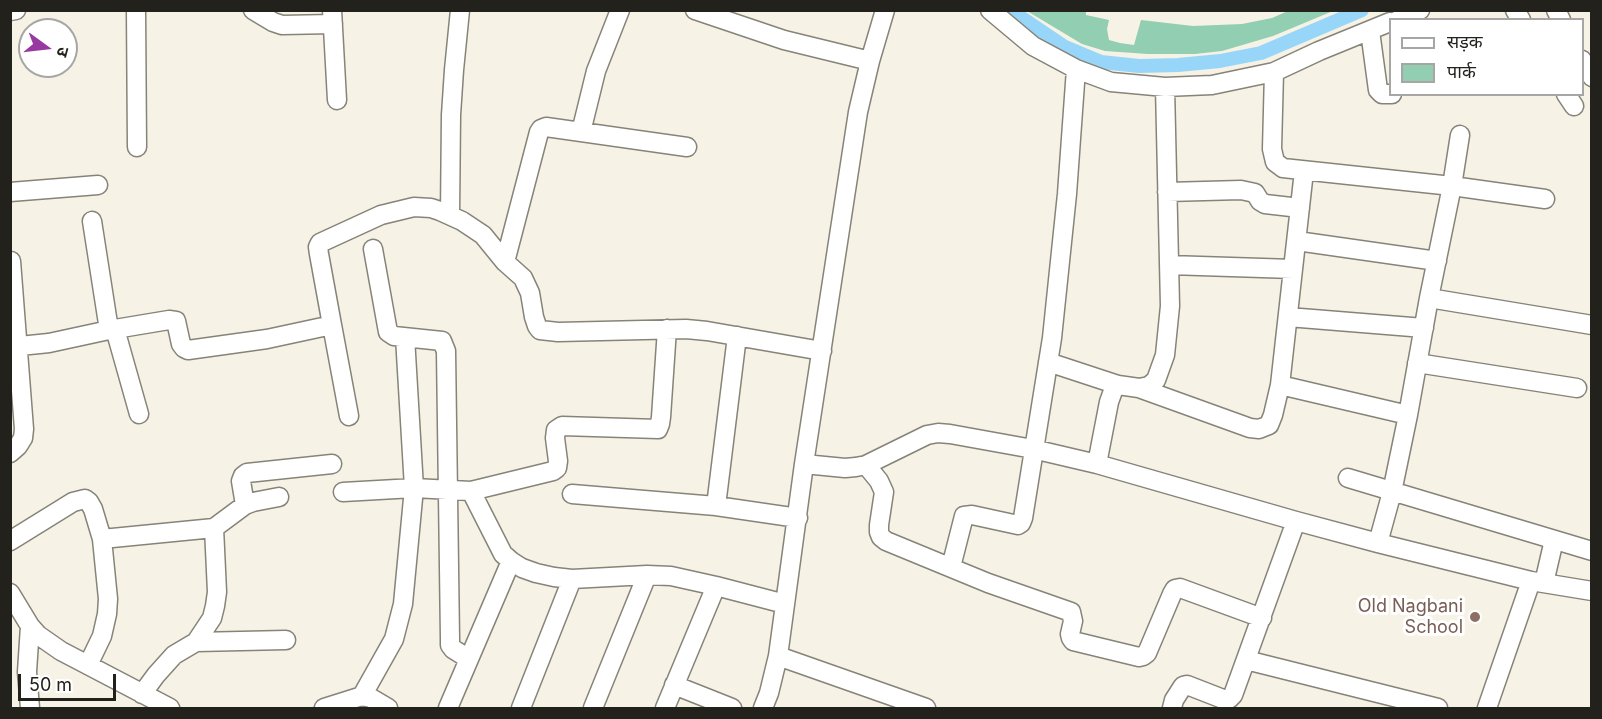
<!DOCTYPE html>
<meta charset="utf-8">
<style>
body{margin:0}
#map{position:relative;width:1602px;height:719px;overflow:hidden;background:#f6f2e5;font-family:Inter,"Noto Sans Devanagari",sans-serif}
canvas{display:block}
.frame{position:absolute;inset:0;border:12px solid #22211c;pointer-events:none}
.legend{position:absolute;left:1389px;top:18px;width:195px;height:78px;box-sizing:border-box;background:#fff;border:2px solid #a7a6a4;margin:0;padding:8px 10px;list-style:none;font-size:18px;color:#22211c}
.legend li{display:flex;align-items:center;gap:12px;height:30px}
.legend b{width:30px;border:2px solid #a7a6a4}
.north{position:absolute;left:18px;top:18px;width:60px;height:60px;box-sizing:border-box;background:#fff;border:2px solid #a7a6a4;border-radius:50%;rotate:105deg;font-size:16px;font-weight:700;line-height:24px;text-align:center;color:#22211c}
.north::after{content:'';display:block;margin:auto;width:21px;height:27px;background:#9839a2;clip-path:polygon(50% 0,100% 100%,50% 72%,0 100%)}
.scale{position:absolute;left:18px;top:674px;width:98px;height:27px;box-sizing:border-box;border:3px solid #22211c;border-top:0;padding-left:8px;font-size:18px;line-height:21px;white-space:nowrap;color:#22211c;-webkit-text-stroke:4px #fff;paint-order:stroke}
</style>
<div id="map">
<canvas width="1602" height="719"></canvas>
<div class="frame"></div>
<ul class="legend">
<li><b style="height:8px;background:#fff"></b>सड़क</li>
<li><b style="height:16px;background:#92ceb1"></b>पार्क</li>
</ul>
<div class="north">उ</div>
<div class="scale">50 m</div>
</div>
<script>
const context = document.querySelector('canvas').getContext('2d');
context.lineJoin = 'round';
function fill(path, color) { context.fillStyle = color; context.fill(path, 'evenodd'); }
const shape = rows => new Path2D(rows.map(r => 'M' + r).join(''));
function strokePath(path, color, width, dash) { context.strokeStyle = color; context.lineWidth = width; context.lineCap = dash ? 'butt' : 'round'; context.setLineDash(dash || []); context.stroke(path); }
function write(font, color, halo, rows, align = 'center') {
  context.font = font + ' Inter,sans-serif'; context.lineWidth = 6; context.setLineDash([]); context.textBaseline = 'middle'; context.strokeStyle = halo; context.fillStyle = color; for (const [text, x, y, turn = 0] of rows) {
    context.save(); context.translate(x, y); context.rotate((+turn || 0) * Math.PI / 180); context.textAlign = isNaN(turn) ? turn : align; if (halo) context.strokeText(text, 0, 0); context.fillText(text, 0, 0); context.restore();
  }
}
fill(shape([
 [1027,11,1086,11,1086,15,1109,20,1107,29,1109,40,1120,43,1134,45,1141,20,1193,26,1242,24,1272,18,1288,11,1333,11,1273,36,1222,51,1195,54,1148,54,1105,51,1082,44]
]), '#92ceb1');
strokePath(shape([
 [1010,10,1065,47,1101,62,1139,66,1178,65,1220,61,1261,53,1362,10]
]), '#98d6f9', 14);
const minor = shape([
 [136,10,137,147],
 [253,10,273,22,282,25,333,24],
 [332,10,337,100],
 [695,10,784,40,870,61],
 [990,10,1033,46,1076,69,1111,82,1165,87,1212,85,1274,72,1319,51,1390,22],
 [1515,10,1521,20],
 [1556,10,1561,20],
 [10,11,16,10],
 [1398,20,1420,10],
 [1370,31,1378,90,1382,94,1392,94],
 [1582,60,1592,77],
 [1274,72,1272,149,1275,162,1283,168,1452,186,1545,199],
 [1566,94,1574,106],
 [581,132,596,71,620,10],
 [10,192,98,185],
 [1167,192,1241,190,1255,193,1260,201,1265,204,1300,208],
 [450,215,451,115,454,70,460,10],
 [92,221,109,330],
 [1297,241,1437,261],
 [373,249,388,332,394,336,442,341,446,351,450,639,450,645,453,649,469,659],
 [505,262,539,132,541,129,546,127,687,147],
 [1169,265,1293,269],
 [1429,298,1592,325],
 [1288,317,1424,328],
 [332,325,349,416],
 [115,329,139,414],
 [10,347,49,343,109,330,169,320,176,321,181,344,184,348,188,350,267,339,332,325,319,254,318,247,320,243,381,215,414,207,431,208,440,211,462,221,483,235,505,262,523,278,530,293,534,317,537,326,540,330,558,332,686,329,707,331,822,351],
 [1048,362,1118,385],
 [1417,363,1577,388],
 [1280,385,1408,415],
 [1139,388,1250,428,1259,429,1269,425,1273,415,1280,385,1304,171],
 [10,453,18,446,23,438,24,429,11,261],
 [804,464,845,468,856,467,866,465,927,435,938,433,950,434,1033,449,1097,464,1296,521,1378,543,1531,581,1592,591],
 [1097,464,1109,402,1114,388,1118,385,1139,388,1149,386,1156,380,1165,355,1170,306,1165,87],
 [866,465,879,481,884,492,879,525,879,532,881,537,886,541,988,583,1071,612,1073,621,1070,634,1071,638,1073,641,1139,657,1143,656,1147,653,1172,594,1175,589,1180,588,1262,618],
 [1348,478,1592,551],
 [471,491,553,471,557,468,558,461,555,438,556,430,562,426,658,429,660,424,661,417,667,329],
 [343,492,414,488,471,491,503,554,511,561,522,568,536,573,554,577,572,579,647,575,671,576,716,586,785,604],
 [572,494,716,506,798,518],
 [245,505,241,481,243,476,247,473,332,464],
 [716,506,737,336],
 [10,541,73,502,85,499,89,502,93,509,102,539],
 [1378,543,1392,492,1408,415,1429,298,1452,186,1460,135],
 [951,567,964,516,972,515,1018,525,1021,523,1023,518,1052,338,1067,194,1076,69],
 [1544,583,1554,540],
 [10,593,30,626,38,635,61,651,170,708],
 [30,626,27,672,30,708],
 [196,642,212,618,215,606,217,592,214,528],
 [778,656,926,708],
 [1246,660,1438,708],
 [88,665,102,636,107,614,108,599,102,539,214,528,245,505,253,502,279,497],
 [674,685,732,708],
 [142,694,156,675,174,655,196,642,286,640],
 [362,696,394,639,403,604,414,488,405,337],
 [324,708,362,696,371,698,388,708],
 [448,708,511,561],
 [521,708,572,579],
 [593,708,647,575],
 [665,708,716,586],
 [763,708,769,693,778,656,804,464,858,112,870,61,885,10],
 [1172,708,1174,700,1183,686,1187,685,1223,699,1229,699,1233,695,1296,521],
 [1487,708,1531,581]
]);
strokePath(minor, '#868378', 21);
strokePath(minor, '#fff', 18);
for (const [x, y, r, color] of [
 [1475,617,6,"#8d6e63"]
]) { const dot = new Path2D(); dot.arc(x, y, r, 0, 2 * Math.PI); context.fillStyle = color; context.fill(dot); strokePath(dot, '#fff', 2); }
write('18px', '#785e54', '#fff', [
 ["Old Nagbani",1463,607],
 ["School",1463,628]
], 'right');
</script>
